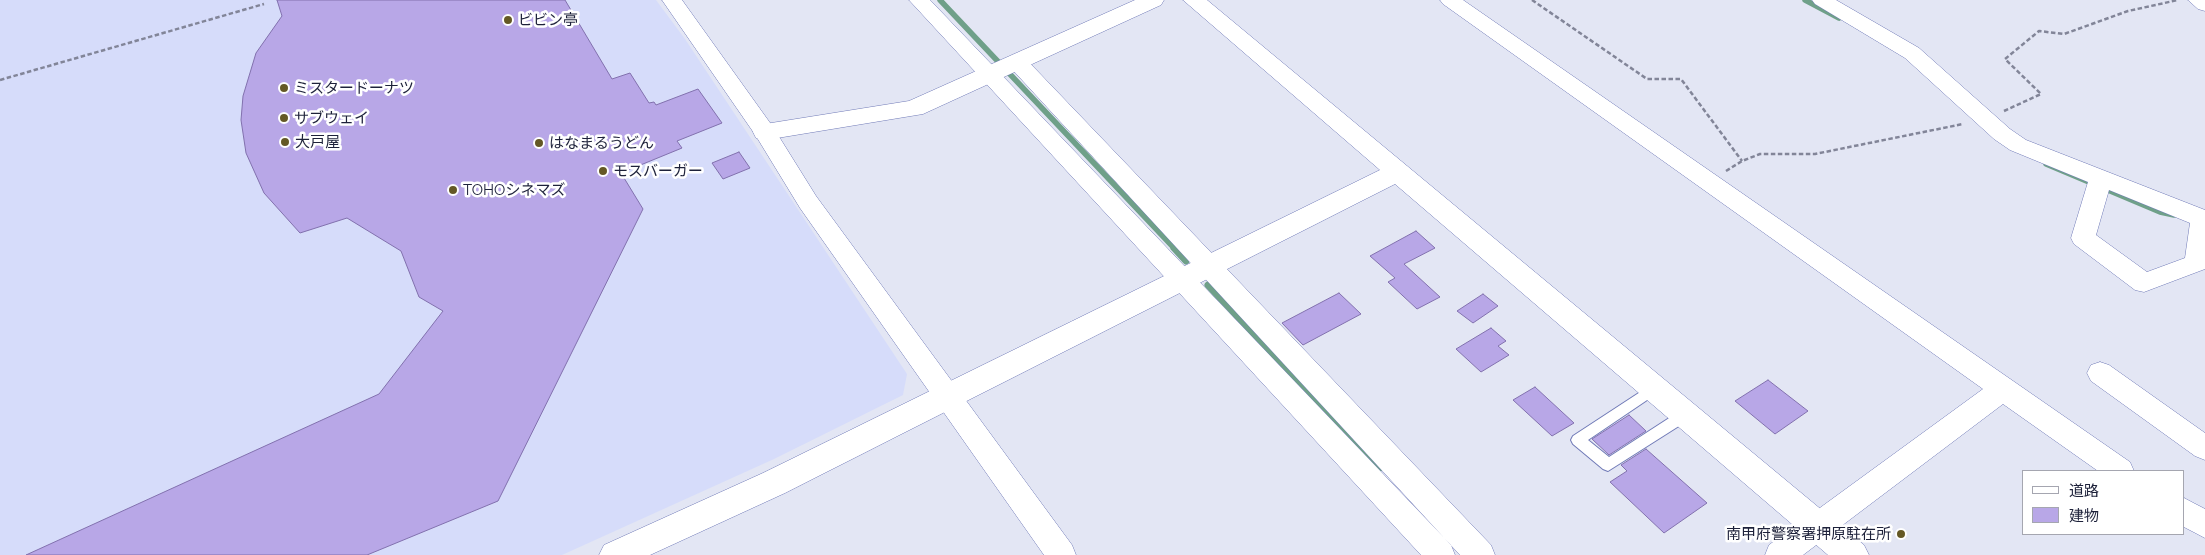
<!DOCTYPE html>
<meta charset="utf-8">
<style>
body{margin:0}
#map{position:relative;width:2205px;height:555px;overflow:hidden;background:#e3e6f4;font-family:Raleway,"Noto Sans JP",sans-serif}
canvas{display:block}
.legend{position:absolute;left:2022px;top:470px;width:162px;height:65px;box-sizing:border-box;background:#fff;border:1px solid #a5a6b0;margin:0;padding:6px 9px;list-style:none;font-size:15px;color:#1d213a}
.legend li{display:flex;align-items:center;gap:10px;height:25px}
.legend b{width:25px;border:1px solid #a5a6b0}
</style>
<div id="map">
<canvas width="2205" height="555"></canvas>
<ul class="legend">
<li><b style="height:6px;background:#fff"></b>道路</li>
<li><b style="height:14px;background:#b8a7e7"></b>建物</li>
</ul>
</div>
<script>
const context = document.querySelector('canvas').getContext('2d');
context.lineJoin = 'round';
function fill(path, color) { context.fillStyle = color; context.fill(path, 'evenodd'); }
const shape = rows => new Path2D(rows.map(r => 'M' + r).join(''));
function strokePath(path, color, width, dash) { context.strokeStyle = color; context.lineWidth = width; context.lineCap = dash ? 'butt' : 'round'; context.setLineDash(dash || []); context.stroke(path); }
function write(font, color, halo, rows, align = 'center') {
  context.font = font + ' Raleway,"Noto Sans JP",sans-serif'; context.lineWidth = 5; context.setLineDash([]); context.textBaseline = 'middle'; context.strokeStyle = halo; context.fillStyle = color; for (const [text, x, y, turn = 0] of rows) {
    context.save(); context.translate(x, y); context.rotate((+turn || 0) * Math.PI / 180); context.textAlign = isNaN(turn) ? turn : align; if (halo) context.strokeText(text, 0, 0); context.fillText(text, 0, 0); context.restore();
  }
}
fill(shape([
 [0,0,656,0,685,39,907,374,903,395,774,459,562,555,0,555]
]), '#d6dcfa');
strokePath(shape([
 [940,0,1175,249],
 [1805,0,1839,18],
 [2046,164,2160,212,2174,215]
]), '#6fa089', 5.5);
strokePath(shape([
 [1174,248,1186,261],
 [1208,285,1380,468]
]), '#6fa089', 7);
const building = shape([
 [277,0,565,0,612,79,630,73,649,103,654,102,656,105,698,89,722,123,677,141,682,148,621,173,643,209,498,501,367,555,26,555,379,394,443,311,419,297,401,251,347,218,300,233,264,193,246,153,241,120,243,96,256,53,282,16,277,0],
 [739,152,750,168,723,179,712,163,739,152],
 [1416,231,1435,248,1404,264,1440,297,1417,309,1388,282,1395,278,1370,256,1416,231],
 [1339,293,1361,314,1303,345,1282,323,1339,293],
 [1483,294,1498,306,1473,323,1457,311,1483,294],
 [1491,328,1506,341,1498,346,1509,355,1481,372,1456,349,1491,328],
 [1768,380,1808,411,1775,434,1735,401,1768,380],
 [1535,387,1574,423,1552,436,1513,400,1535,387],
 [1629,415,1646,431,1609,455,1592,439,1629,415],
 [1646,449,1707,503,1664,533,1610,482,1627,471,1621,465,1646,449]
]);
fill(building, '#b8a7e7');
strokePath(building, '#8271ae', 1);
const lane = shape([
 [1654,383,1659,384,1661,388,1659,392,1588,440,1609,457,1680,411,1685,409,1690,411,1692,415,1690,419,1608,471,1603,469,1573,444,1571,440,1573,436,1654,383]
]);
const street = shape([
 [662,0,682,0,773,127,816,196,1072,545,1076,555,1044,555,800,208,756,136,662,0],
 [909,0,930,0,1451,545,1455,555,1421,555,909,0],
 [1440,0,1463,0,2130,462,2134,471,2098,471,2003,404,1803,555,1765,555,1769,545,1983,389,1443,4,1440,0],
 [1812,0,1836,0,1919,48,2010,129,2026,140,2205,210,2205,269,2144,292,2135,290,2074,244,2071,238,2088,182,2010,150,1994,139,1905,58,1815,4,1812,0],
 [2109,190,2190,223,2185,258,2147,272,2096,235,2109,190],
 [2188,0,2205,0,2205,11,2198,9,2188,0],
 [1017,55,1024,57,1491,545,1495,555,1460,555,1010,67,1006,62,1010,57,1017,55],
 [2100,362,2109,365,2205,433,2205,460,2195,456,2091,381,2087,373,2091,365,2100,362],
 [2184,498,2205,509,2205,538,2184,527,2184,498]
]);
const secondary = shape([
 [1135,0,1164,0,1161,5,923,114,765,140,756,138,753,132,756,126,765,124,909,101,1135,0],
 [1183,0,1207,0,1864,545,1869,555,1828,555,1395,184,785,493,650,555,599,555,604,545,763,473,1380,170,1183,0]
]);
strokePath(lane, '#707ab7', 2);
strokePath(street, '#707ab7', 1);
strokePath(secondary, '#707ab7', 1);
strokePath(shape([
 [1532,0,1647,79,1681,79,1742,161],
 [0,80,264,4],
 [2004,111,2041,94,2005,59,2039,31,2064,34,2128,11,2178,0],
 [1726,171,1742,161,1760,154,1815,154,1963,124]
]), '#828598', 2.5, [4.5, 2.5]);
fill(lane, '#fff');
fill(street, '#fff');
fill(secondary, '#fff');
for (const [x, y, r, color] of [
 [508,20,5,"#645825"],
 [284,88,5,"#645825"],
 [284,118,5,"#645825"],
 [285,142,5,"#645825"],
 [539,143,5,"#645825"],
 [603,171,5,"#645825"],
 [453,190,5,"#645825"],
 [1901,534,5,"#645825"]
]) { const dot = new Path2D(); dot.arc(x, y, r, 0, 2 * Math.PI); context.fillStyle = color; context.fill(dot); strokePath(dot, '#fff', 2); }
write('15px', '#1d213a', '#fff', [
 ["ビビン亭",518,20],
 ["ミスタードーナツ",294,88],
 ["サブウェイ",294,118],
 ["大戸屋",295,142],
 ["はなまるうどん",549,143],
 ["モスバーガー",613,171],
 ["TOHOシネマズ",463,190],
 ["南甲府警察署押原駐在所",1891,534,"right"]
], 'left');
</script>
